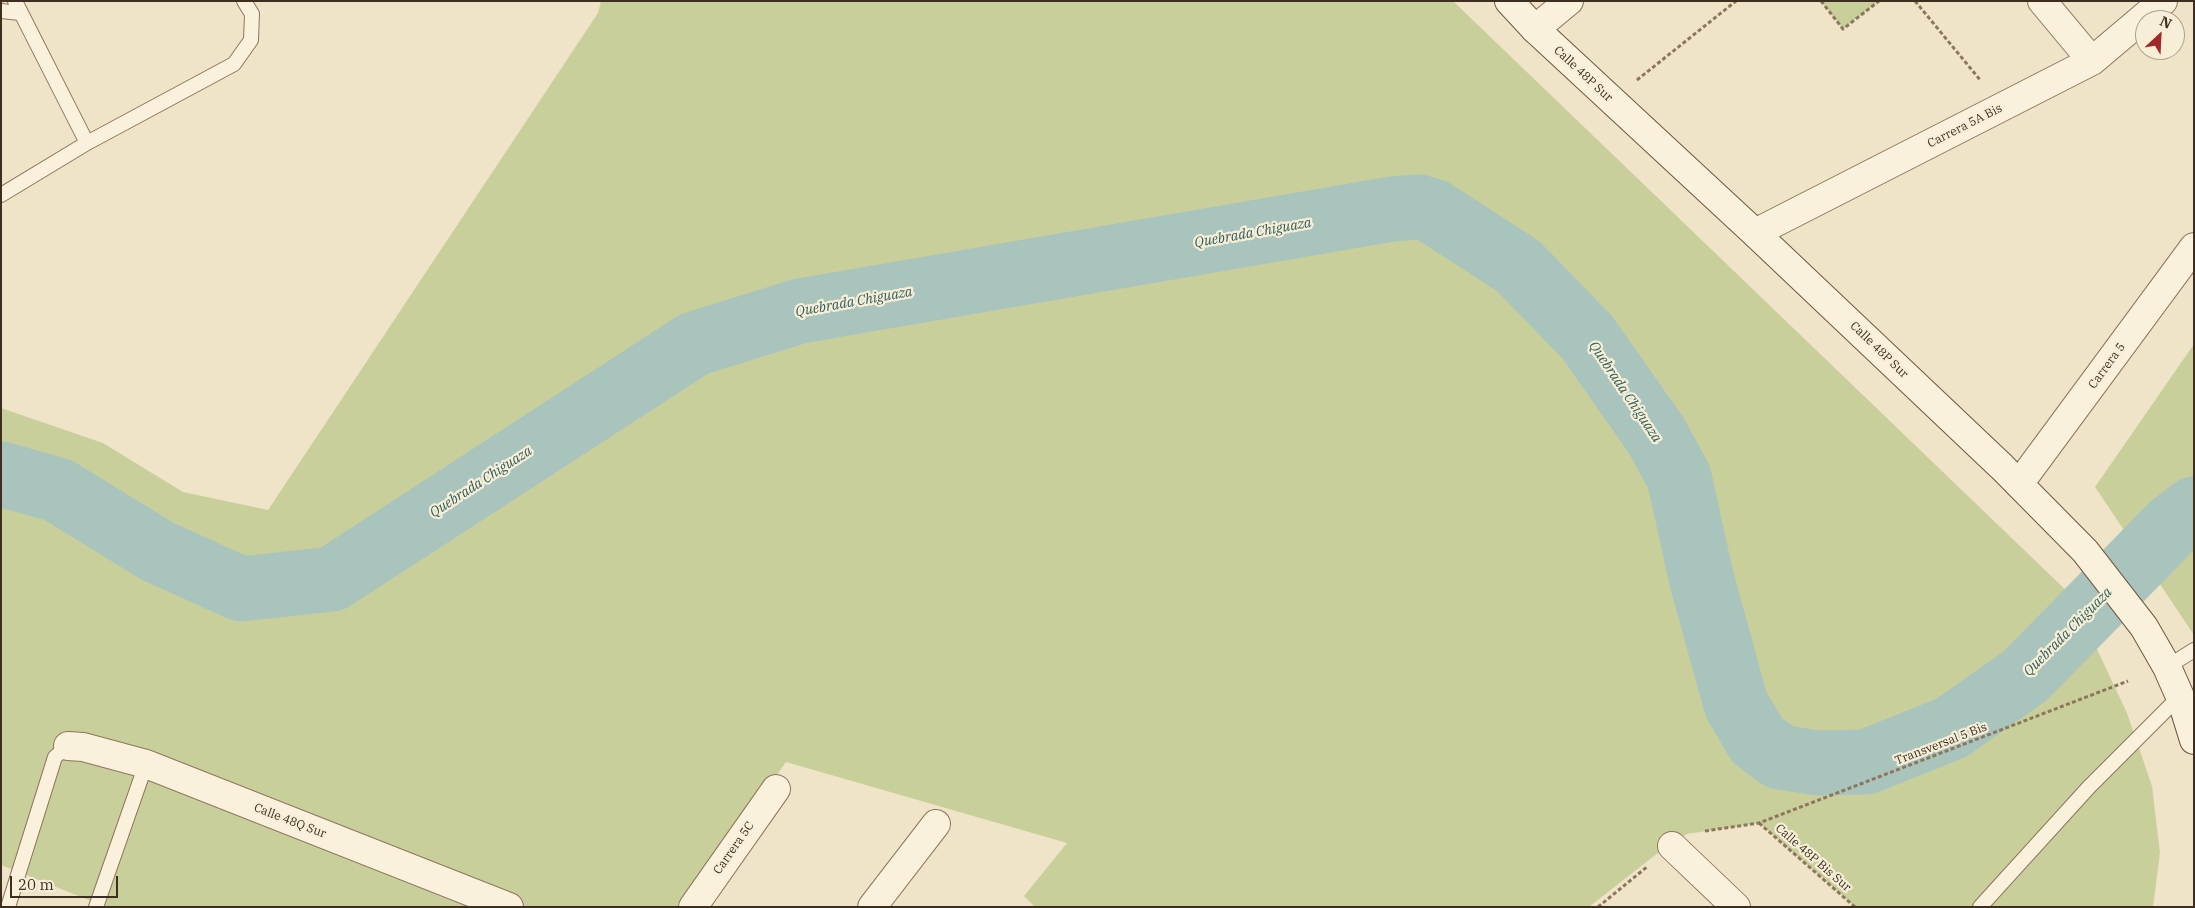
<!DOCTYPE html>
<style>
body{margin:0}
#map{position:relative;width:2195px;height:908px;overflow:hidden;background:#f0e4c8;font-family:"IBM Plex Serif",serif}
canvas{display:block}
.frame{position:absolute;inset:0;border:2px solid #3d2e20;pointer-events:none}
.north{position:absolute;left:2135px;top:10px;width:50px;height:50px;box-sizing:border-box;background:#f7eed8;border:1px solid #ada18e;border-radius:50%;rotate:25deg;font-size:14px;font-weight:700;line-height:20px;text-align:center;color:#3d2e20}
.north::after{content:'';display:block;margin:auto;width:18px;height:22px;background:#9e2a2b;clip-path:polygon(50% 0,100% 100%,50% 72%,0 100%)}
.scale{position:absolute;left:10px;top:876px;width:108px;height:22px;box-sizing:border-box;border:2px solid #3d2e20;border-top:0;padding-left:6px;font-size:15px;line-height:18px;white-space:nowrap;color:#3d2e20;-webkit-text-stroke:4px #f7eed8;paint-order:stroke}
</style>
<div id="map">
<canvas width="2195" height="908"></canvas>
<div class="frame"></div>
<div class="north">N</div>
<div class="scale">20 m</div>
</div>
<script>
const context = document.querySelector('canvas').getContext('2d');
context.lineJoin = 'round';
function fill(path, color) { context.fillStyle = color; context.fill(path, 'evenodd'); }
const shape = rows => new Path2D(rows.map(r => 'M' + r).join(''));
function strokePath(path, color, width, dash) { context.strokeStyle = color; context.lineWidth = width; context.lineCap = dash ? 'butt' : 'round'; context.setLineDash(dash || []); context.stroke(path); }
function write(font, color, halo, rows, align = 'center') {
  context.font = font + ' "IBM Plex Serif",serif'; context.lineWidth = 4.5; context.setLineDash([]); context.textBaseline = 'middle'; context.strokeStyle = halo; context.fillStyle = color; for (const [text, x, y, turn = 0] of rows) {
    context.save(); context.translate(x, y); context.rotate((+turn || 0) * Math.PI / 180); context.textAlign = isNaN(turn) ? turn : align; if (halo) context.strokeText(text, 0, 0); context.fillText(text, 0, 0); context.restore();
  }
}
fill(shape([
 [601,1,1453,1,2072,596,2127,713,2152,786,2160,853,2153,907,1855,907,1759,823,1687,834,1668,845,1589,907,1035,907,1024,896,1067,843,786,762,682,907,106,907,1,865,1,408,103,443,183,492,268,510,598,13],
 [1821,1,1879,1,1843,29],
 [2194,344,2194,635,2095,487]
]), '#c9cf9b');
strokePath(shape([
 [1,474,58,490,157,551,241,589,332,579,694,344,800,311,1392,209,1419,207,1433,211,1518,266,1587,337,1656,435,1679,477,1702,581,1736,704,1757,740,1780,757,1818,763,1866,762,1951,728,2025,676,2173,525,2194,509]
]), '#a9c4bc', 65);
const service = shape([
 [15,1,87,143],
 [1,11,20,13],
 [1,195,87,143,234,64,251,40,252,14,244,1],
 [2167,667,2194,650],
 [8,907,55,757,68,746],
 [96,907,146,764],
 [1980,907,2089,787,2179,697]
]);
const minor = shape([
 [2042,1,2092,61],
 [1535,29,1569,1],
 [1755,233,2092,61,2163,1],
 [68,746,83,747,146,764,509,907],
 [1672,846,1736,907],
 [693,907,776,789],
 [872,907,936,824]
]);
const tertiary = shape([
 [2019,484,2194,247]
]);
const secondary = shape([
 [1509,1,1535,29,1755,233,2002,467,2085,551,2144,627,2167,667,2182,701,2194,740]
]);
strokePath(service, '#8d765c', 16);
strokePath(minor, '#8d765c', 30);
strokePath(tertiary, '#8d765c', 30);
strokePath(secondary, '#6f573f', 30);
strokePath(shape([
 [1821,1,1843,29,1879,1],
 [1915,1,1981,81],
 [1637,80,1736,1],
 [1759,823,1855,907],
 [1705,831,1759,823,2128,681],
 [1598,907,1648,866]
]), '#8d765c', 3, [4, 2.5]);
strokePath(service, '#faf1dc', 14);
strokePath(minor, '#faf1dc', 28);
strokePath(tertiary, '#faf1dc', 28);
strokePath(secondary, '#faf1dc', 28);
write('12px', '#3d2e20', '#f7eed8', [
 ["Calle 48P Sur",1583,74,43],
 ["Carrera 5A Bis",1965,126,-27],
 ["Calle 48P Sur",1879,350,44],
 ["Carrera 5",2107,366,-54],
 ["Transversal 5 Bis",1941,744,-21],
 ["Calle 48Q Sur",290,821,21],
 ["Carrera 5C",734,848,-55],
 ["Calle 48P Bis Sur",1813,858,41]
]);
write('italic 14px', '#2f5d5a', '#f7eed8', [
 ["Quebrada Chiguaza",1253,233,-10],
 ["Quebrada Chiguaza",854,302,-10],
 ["Quebrada Chiguaza",1625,392,56],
 ["Quebrada Chiguaza",481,482,-33],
 ["Quebrada Chiguaza",2068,632,-45]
]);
</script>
